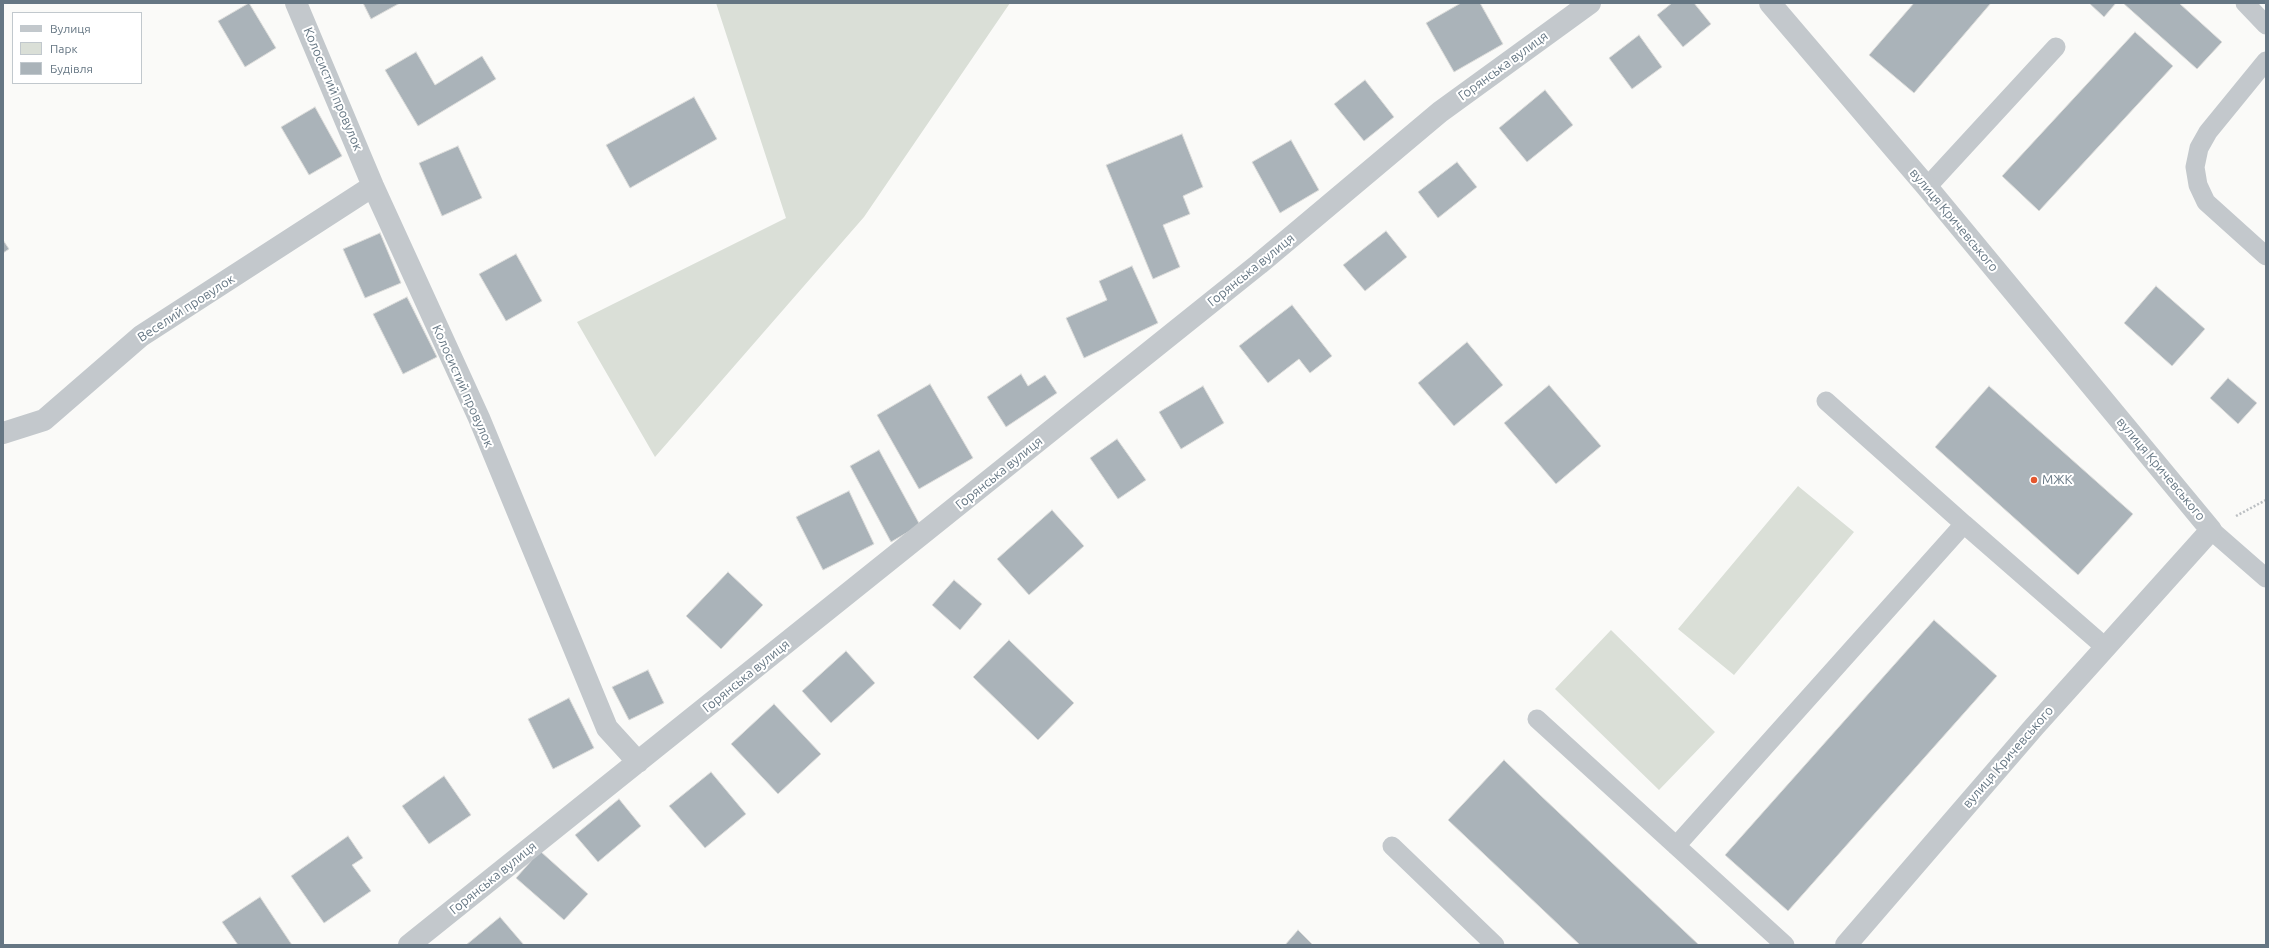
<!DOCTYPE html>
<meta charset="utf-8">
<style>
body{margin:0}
#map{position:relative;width:2269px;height:948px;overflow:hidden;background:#fafaf8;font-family:Ubuntu,sans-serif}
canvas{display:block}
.frame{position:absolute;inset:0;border:4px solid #657683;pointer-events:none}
.legend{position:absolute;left:12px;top:12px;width:130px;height:72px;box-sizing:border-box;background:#fff;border:1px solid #c1c8cd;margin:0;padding:5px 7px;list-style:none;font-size:12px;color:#657683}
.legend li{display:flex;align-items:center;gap:8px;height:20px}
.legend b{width:20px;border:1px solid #c1c8cd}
</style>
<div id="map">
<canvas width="2269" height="948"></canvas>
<div class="frame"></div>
<ul class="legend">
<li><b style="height:5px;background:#c3c8cc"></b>Вулиця</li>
<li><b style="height:11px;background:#dadfd7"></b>Парк</li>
<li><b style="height:11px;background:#aab3b9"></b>Будівля</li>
</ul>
</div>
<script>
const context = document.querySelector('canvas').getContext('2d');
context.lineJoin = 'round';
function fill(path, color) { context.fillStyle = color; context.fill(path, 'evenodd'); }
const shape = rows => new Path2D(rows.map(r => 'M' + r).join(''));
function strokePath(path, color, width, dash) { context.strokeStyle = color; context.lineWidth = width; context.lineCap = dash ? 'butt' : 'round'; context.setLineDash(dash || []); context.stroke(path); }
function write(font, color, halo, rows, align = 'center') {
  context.font = font + ' Ubuntu,sans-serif'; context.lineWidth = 4; context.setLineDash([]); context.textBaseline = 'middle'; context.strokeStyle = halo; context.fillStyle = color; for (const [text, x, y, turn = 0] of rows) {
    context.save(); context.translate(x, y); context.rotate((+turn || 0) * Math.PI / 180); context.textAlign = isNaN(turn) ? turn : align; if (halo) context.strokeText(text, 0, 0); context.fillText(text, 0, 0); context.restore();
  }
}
fill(shape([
 [716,3,1010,3,864,217,655,457,577,322,786,218],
 [1798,486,1854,532,1734,675,1678,629],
 [1611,630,1715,732,1659,790,1555,689]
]), '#dadfd7');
const building = shape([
 [249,3,276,48,245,67,218,21,249,3],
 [363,3,400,3,371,19,363,3],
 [1461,3,1480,3,1503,44,1454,72,1426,23,1461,3],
 [1672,3,1694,3,1711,24,1683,47,1657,15,1672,3],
 [1914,3,1991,3,1914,93,1869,55,1914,3],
 [2089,3,2116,3,2104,17,2089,3],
 [2123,3,2179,3,2222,42,2197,69,2123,3],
 [2135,32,2173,66,2039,211,2002,176,2135,32],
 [1639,35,1662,67,1632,89,1609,58,1639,35],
 [416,52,435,85,482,56,496,79,418,126,385,70,416,52],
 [1365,80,1394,117,1364,141,1334,104,1365,80],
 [1545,90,1573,125,1527,162,1499,128,1545,90],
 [694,97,717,139,630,188,606,145,694,97],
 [315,107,342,156,309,175,281,127,315,107],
 [1182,134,1203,187,1183,196,1190,214,1163,225,1180,267,1153,279,1106,165,1182,134],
 [1291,140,1319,190,1280,213,1252,162,1291,140],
 [458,146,482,198,442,216,419,163,458,146],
 [1457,162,1477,187,1438,218,1418,192,1457,162],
 [1386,231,1407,257,1365,291,1343,265,1386,231],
 [380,233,401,283,365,298,343,249,380,233],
 [3,240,9,249,3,253,3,240],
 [516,254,542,301,506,321,479,274,516,254],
 [1132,266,1158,323,1084,358,1066,318,1107,300,1099,281,1132,266],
 [2156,286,2205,329,2172,366,2124,323,2156,286],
 [407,297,437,357,403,374,373,314,407,297],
 [1292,305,1332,356,1310,373,1299,359,1268,383,1239,346,1292,305],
 [1467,342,1503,385,1454,426,1418,383,1467,342],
 [1021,374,1028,386,1045,375,1057,393,1006,427,987,397,1021,374],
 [2228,378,2257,403,2238,424,2210,398,2228,378],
 [930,384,973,458,919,489,877,415,930,384],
 [1549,385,1601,446,1556,484,1504,423,1549,385],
 [1203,386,1224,423,1181,449,1159,412,1203,386],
 [1989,386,2133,514,2078,575,1935,447,1989,386],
 [1117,439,1146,480,1118,499,1090,458,1117,439],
 [879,450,920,525,891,542,850,466,879,450],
 [849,491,874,544,823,570,796,517,849,491],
 [1052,510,1084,546,1029,595,997,559,1052,510],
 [728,572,763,605,721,649,686,616,728,572],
 [954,580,982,604,960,630,932,605,954,580],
 [1934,620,1997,676,1788,911,1725,855,1934,620],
 [1009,640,1074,703,1038,740,973,677,1009,640],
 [846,651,875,683,831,723,802,691,846,651],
 [648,670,664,703,629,720,612,687,648,670],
 [569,698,594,748,553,769,528,719,569,698],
 [774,704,821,754,778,794,731,744,774,704],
 [1504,760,1539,794,1699,945,1580,945,1448,820,1504,760],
 [711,772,746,814,705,848,669,806,711,772],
 [444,776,471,815,429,844,402,806,444,776],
 [619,799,641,826,598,862,575,835,619,799],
 [348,836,363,858,352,865,371,891,324,923,291,876,348,836],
 [540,851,588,894,564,920,516,878,540,851],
 [260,897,292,945,238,945,222,922,260,897],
 [500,917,524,945,466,945,500,917],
 [1298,930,1313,945,1285,945,1298,930]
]);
fill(building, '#aab3b9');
strokePath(building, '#dcdcda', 1);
strokePath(shape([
 [2236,516,2266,500]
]), '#bbbfc2', 2.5, [2, 2]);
strokePath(shape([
 [2245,3,2266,25],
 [2266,61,2208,132,2199,148,2195,167,2198,185,2206,202,2266,256],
 [1927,187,2056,47],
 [1826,401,1964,524],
 [2211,530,2266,578],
 [1537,719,1785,945],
 [1392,846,1495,945],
 [1676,846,1964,524,2105,647]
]), '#c3c8cc', 19);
strokePath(shape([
 [296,3,373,186,479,418,607,728,638,762],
 [1770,3,1927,187,2211,530,2034,727,1846,945],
 [3,433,44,420,141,336,373,186],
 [409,945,1259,264,1440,112,1590,3]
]), '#c3c8cc', 22);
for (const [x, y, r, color] of [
 [2034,480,4,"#e4572e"]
]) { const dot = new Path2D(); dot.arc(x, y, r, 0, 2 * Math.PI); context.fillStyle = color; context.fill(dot); strokePath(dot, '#fff', 1.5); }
write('13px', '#657683', '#fff', [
 ["Горянська вулиця",1503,66,-36],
 ["Колосистий провулок",333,89,67],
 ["вулиця Кричевського",1954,220,50],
 ["Горянська вулиця",1251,270,-39],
 ["Веселий провулок",186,308,-33],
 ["Колосистий провулок",463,386,66],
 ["вулиця Кричевського",2161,469,50],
 ["Горянська вулиця",999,473,-39],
 ["Горянська вулиця",746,676,-39],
 ["вулиця Кричевського",2008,757,-49],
 ["Горянська вулиця",493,878,-39]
]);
write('13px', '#657683', '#fff', [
 ["МЖК",2042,480]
], 'left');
</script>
